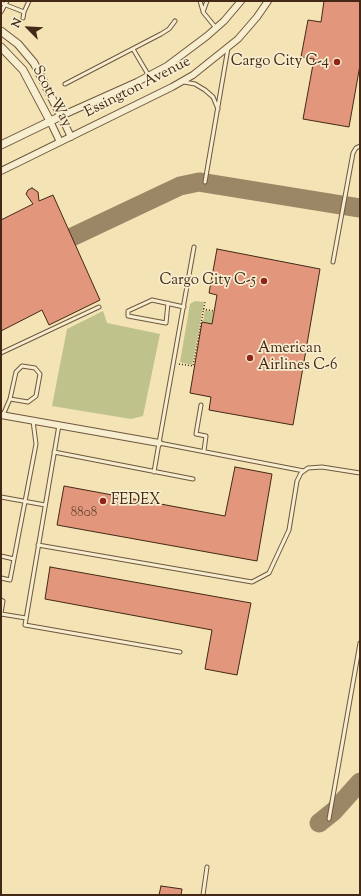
<!DOCTYPE html>
<style>
body{margin:0}
#map{position:relative;width:361px;height:896px;overflow:hidden;background:#f3e3b5;font-family:"Sorts Mill Goudy",serif}
canvas{display:block}
.frame{position:absolute;inset:0;border:2px solid #432816;pointer-events:none}
.north{position:absolute;left:8px;top:8px;width:40px;height:40px;-webkit-text-stroke:3px #f7edcf;paint-order:stroke;rotate:294deg;font-size:11px;font-weight:700;line-height:16px;text-align:center;color:#432816}
.north::after{content:'';display:block;margin:auto;width:14px;height:18px;background:#432816;clip-path:polygon(50% 0,100% 100%,50% 72%,0 100%)}
</style>
<div id="map">
<canvas width="361" height="896"></canvas>
<div class="frame"></div>
<div class="north">N</div>
</div>
<script>
const context = document.querySelector('canvas').getContext('2d');
context.lineJoin = 'round';
function fill(path, color) { context.fillStyle = color; context.fill(path, 'evenodd'); }
const shape = rows => new Path2D(rows.map(r => 'M' + r).join(''));
function strokePath(path, color, width, dash) { context.strokeStyle = color; context.lineWidth = width; context.lineCap = dash ? 'butt' : 'round'; context.setLineDash(dash || []); context.stroke(path); }
function write(font, color, halo, rows, align = 'center') {
  context.font = font + ' "Sorts Mill Goudy",serif'; context.lineWidth = 3.5; context.setLineDash([]); context.textBaseline = 'middle'; context.strokeStyle = halo; context.fillStyle = color; for (const [text, x, y, turn = 0] of rows) {
    context.save(); context.translate(x, y); context.rotate((+turn || 0) * Math.PI / 180); context.textAlign = isNaN(turn) ? turn : align; if (halo) context.strokeText(text, 0, 0); context.fillText(text, 0, 0); context.restore();
  }
}
fill(shape([
 [195,301,204,302,192,365,180,362,190,304],
 [205,310,214,312,212,324,203,322],
 [103,311,107,323,160,334,143,416,131,419,52,406,67,329]
]), '#bfc28a');
strokePath(shape([
 [72,237,180,186,199,182,360,208],
 [319,823,334,811,360,782]
]), '#9b8666', 19);
const building = shape([
 [324,1,360,1,360,65,349,127,303,119,314,59,301,57,308,20,321,22,324,1],
 [32,188,38,192,39,201,53,195,100,300,49,325,42,310,1,331,1,220,33,204,26,194,28,190,32,188],
 [217,249,320,269,293,425,209,410,211,397,190,393,202,322,212,324,217,295,209,293,217,249],
 [235,467,272,474,257,561,57,525,64,486,225,516,235,467],
 [50,567,251,603,237,675,205,669,212,630,45,599,50,567],
 [161,886,182,889,181,895,159,895,161,886]
]);
fill(building, '#e2977d');
strokePath(building, '#432816', 1);
const service = shape([
 [200,1,203,11],
 [207,1,203,12,216,28],
 [1,3,24,12],
 [1,12,7,1],
 [23,18,24,12,29,1],
 [133,49,149,76],
 [184,82,195,84,205,90,213,97,218,109],
 [65,84,161,34,169,29,175,21],
 [205,182,228,48],
 [194,247,159,443,304,471],
 [333,262,353,153,356,148,360,146],
 [168,303,166,323,128,316,128,311,152,300,184,307],
 [1,353,99,307],
 [201,405,196,434,206,436,204,451],
 [3,415,10,399,16,372,22,366,35,368,40,374,36,396,28,402,10,399],
 [59,425,25,625,180,652],
 [54,452,193,479],
 [154,472,159,443],
 [1,497,45,505],
 [38,545,252,582,269,573,289,530,297,481,301,473,308,468,322,467,360,473],
 [1,556,14,559,36,444,33,421],
 [1,578,10,580,14,559],
 [1,600,3,601,1,613],
 [1,614,26,618],
 [329,819,360,643],
 [203,895,207,867]
]);
const minor = shape([
 [50,121,60,142],
 [71,137,61,116,137,82,167,66,207,36,224,21,241,1],
 [1,171,172,87,193,75,238,39,257,17,268,1],
 [1,415,159,443]
]);
const tertiary = shape([
 [1,31,18,44,34,63,61,116,1,145],
 [1,47,23,70,50,121]
]);
strokePath(service, '#6f573e', 5);
strokePath(minor, '#6f573e', 8);
strokePath(tertiary, '#6f573e', 9);
strokePath(shape([
 [203,309,214,311],
 [179,364,193,366,205,302]
]), '#432816', 1.5, [1, 2]);
strokePath(service, '#f7edcf', 3);
strokePath(minor, '#f7edcf', 6);
strokePath(tertiary, '#f7edcf', 7);
for (const [x, y, r, color] of [
 [337,62,4,"#8f2418"],
 [264,281,4,"#8f2418"],
 [250,358,4,"#8f2418"],
 [103,501,4,"#8f2418"]
]) { const dot = new Path2D(); dot.arc(x, y, r, 0, 2 * Math.PI); context.fillStyle = color; context.fill(dot); strokePath(dot, '#f7edcf', 1.5); }
write('13px', '#6b4430', null, [
 ["8808",84,514]
]);
write('15px', '#432816', '#f7edcf', [
 ["Cargo City C-4",329,62],
 ["Cargo City C-5",256,281],
 ["American",258,349,"left"],
 ["Airlines C-6",258,366,"left"],
 ["FEDEX",111,501,"left"]
], 'right');
write('15px', '#432816', '#f7edcf', [
 ["Essington Avenue",138,88,-27],
 ["Scott Way",51,97,62]
]);
</script>
